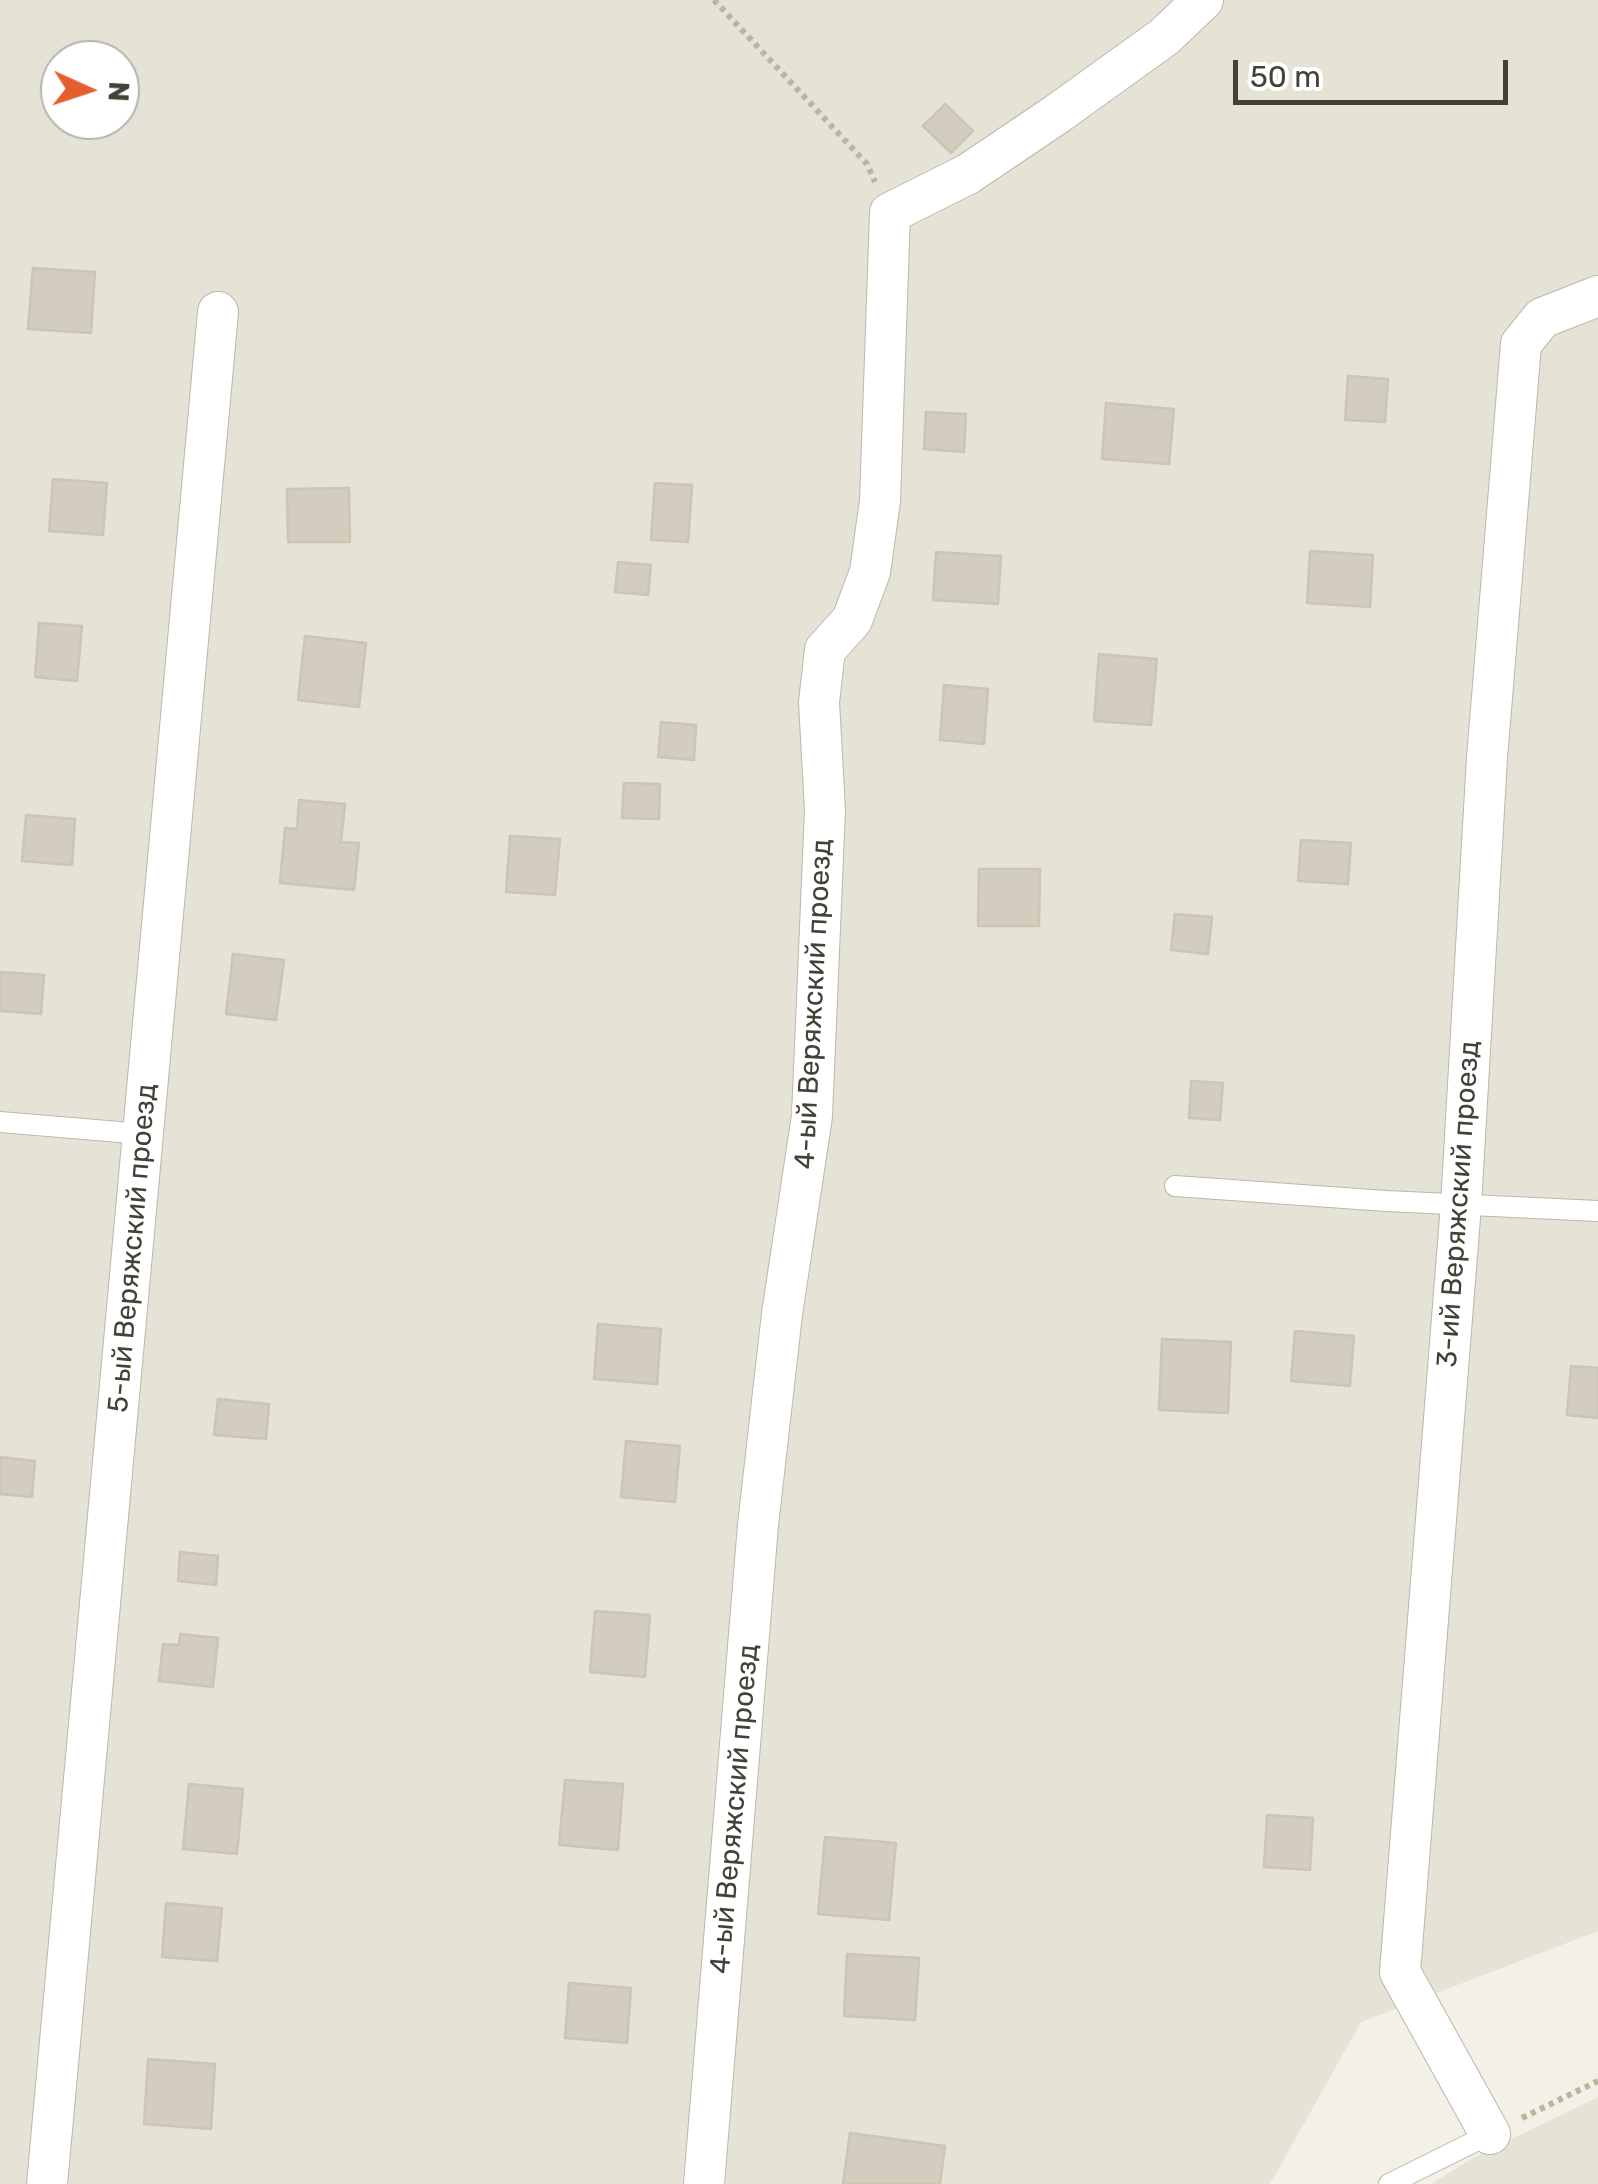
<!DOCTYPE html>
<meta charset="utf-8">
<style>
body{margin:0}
#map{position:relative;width:1598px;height:2184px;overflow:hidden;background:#f2f0e7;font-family:Rubik,sans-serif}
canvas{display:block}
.north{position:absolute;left:40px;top:40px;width:100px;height:100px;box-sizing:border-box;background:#fff;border:2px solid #b4b3af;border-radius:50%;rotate:93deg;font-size:28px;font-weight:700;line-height:40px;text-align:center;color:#444137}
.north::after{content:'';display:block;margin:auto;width:35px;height:45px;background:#e45f2c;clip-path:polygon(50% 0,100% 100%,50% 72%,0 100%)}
.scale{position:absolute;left:1233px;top:60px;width:275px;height:45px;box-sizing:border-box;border:5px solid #444137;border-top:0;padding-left:12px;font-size:30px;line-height:35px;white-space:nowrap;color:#444137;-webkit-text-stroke:8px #fff;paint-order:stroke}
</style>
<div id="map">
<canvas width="1598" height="2184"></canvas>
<div class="north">N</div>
<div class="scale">50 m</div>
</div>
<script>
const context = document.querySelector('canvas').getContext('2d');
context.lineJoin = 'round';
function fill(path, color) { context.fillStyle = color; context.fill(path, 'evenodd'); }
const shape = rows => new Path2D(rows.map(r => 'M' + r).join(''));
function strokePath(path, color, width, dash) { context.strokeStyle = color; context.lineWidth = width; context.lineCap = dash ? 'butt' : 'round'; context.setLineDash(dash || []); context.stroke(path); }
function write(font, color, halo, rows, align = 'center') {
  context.font = font + ' Rubik,sans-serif'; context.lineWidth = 8; context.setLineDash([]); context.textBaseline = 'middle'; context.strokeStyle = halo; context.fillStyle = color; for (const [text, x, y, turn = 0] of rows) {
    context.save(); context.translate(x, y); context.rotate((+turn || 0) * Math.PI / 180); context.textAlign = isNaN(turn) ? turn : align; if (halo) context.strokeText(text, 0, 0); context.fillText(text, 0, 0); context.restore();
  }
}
fill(shape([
 [0,0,1598,0,1598,1931,1361,2022,1270,2184,0,2184],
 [60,60,120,60,120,120,60,120],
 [1598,2097,1598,2184,1431,2184,1473,2158]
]), '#e5e2d6');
const building = shape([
 [945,104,973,131,951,153,923,126,945,104],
 [33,268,95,272,91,333,28,329,33,268],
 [1348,376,1388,379,1385,422,1345,420,1348,376],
 [1106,403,1174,409,1169,464,1102,459,1106,403],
 [926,412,966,414,964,452,924,449,926,412],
 [53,479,107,483,103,535,49,531,53,479],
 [655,483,692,485,688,542,651,540,655,483],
 [349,488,350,542,288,542,287,489,349,488],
 [1310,551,1373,555,1370,607,1307,603,1310,551],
 [936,552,1001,556,998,604,933,600,936,552],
 [618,562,651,565,648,595,615,592,618,562],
 [39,623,82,626,77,681,35,677,39,623],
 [305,636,366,643,359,707,298,700,305,636],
 [1099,654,1157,659,1151,725,1094,721,1099,654],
 [944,685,988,689,984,744,940,740,944,685],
 [661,722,696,725,694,760,658,757,661,722],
 [624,783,660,784,659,819,622,818,624,783],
 [299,800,345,804,341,842,359,843,354,890,280,883,285,828,297,829,299,800],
 [26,815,75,819,72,865,22,861,26,815],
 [510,836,560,839,555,895,506,892,510,836],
 [1301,840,1351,843,1348,884,1298,881,1301,840],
 [979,869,1040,869,1039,926,978,926,979,869],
 [1175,914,1212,917,1208,954,1171,950,1175,914],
 [233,954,284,960,276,1020,226,1014,233,954],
 [0,972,44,975,41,1014,0,1011,0,972],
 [1191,1081,1223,1083,1220,1120,1189,1118,1191,1081],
 [598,1324,661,1329,657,1384,594,1379,598,1324],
 [1295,1331,1354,1336,1350,1386,1291,1381,1295,1331],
 [1162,1339,1231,1342,1228,1413,1159,1410,1162,1339],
 [1571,1366,1598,1368,1598,1418,1567,1415,1571,1366],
 [218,1399,269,1404,266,1439,214,1435,218,1399],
 [626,1441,680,1446,675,1502,621,1497,626,1441],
 [0,1457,35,1461,32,1497,0,1494,0,1457],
 [180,1552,218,1556,216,1585,178,1581,180,1552],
 [595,1611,650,1615,645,1677,590,1672,595,1611],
 [180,1634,218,1638,213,1687,159,1681,163,1644,179,1645,180,1634],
 [565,1780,623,1784,618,1850,559,1845,565,1780],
 [189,1784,243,1789,237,1854,183,1849,189,1784],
 [1267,1815,1313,1818,1310,1870,1264,1867,1267,1815],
 [825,1837,896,1843,889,1920,818,1914,825,1837],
 [166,1903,222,1908,217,1961,162,1957,166,1903],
 [847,1954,919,1958,915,2020,844,2016,847,1954],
 [569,1983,631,1988,627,2043,565,2038,569,1983],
 [148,2059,215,2064,211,2129,144,2124,148,2059],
 [850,2133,945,2146,940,2184,843,2184,850,2133]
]);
fill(building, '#d2cdbe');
strokePath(building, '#ccc5b2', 2.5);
const service = shape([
 [0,1122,143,1134],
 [1175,1186,1386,1201,1598,1211],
 [1389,2184,1490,2134]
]);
const minor = shape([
 [1490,2134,1400,1972,1461,1205,1487,758,1521,344,1542,318,1598,296],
 [47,2184,218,312],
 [704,2184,758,1525,782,1314,812,1116,825,810,819,702,825,650,852,620,870,572,880,501,890,213,968,174,1057,114,1164,37,1203,0]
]);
strokePath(service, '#bcb8ab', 22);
strokePath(minor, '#bcb8ab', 42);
strokePath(shape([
 [714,0,867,164,875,182],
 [1522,2118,1598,2081]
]), '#bcb59d', 6, [5, 5]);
strokePath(service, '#fff', 20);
strokePath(minor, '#fff', 40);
write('28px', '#444137', '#fff', [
 ["4-ый Веряжский проезд",814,1004,-87],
 ["3-ий Веряжский проезд",1459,1204,-86],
 ["5-ый Веряжский проезд",133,1248,-85],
 ["4-ый Веряжский проезд",735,1809,-85]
]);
</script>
